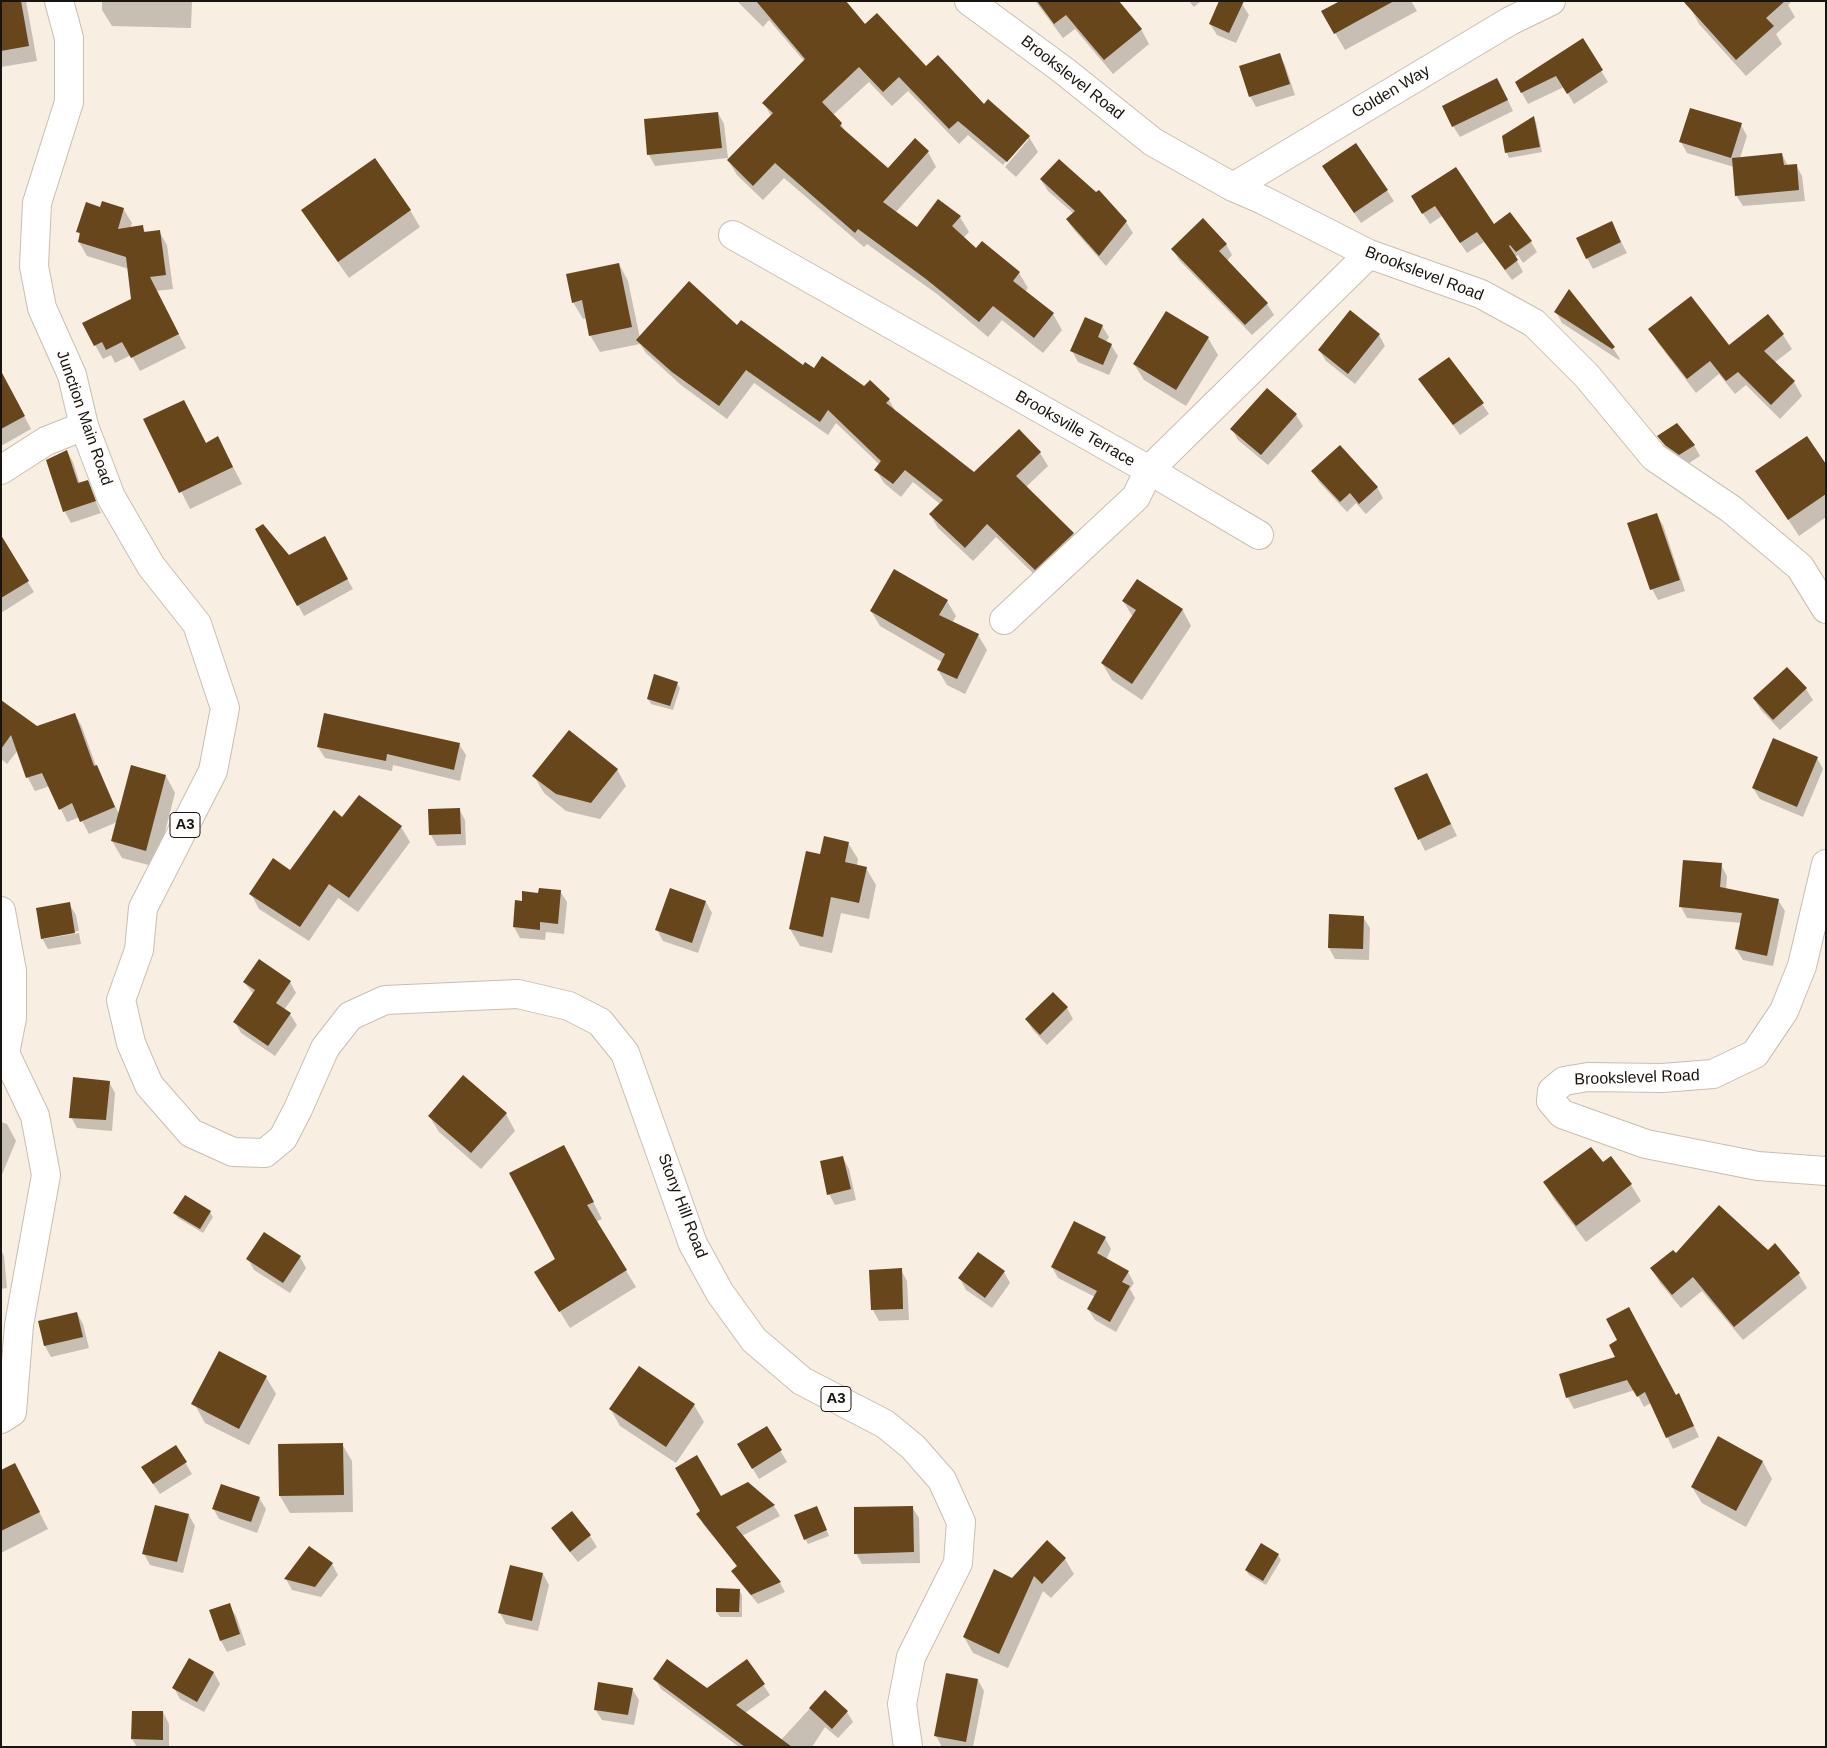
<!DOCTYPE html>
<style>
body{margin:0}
#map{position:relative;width:1827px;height:1748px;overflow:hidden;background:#f9eee2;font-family:Helvetica,sans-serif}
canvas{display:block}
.frame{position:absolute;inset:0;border:2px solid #181410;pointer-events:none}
</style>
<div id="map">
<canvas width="1827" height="1748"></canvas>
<div class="frame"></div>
</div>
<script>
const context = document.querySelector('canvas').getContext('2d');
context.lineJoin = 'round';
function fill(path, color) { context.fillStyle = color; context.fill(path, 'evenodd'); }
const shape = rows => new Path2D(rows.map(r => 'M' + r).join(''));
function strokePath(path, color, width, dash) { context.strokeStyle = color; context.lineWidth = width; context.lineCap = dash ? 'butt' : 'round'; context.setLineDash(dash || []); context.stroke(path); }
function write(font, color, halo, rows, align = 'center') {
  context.font = font + ' Helvetica,sans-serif'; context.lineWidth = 5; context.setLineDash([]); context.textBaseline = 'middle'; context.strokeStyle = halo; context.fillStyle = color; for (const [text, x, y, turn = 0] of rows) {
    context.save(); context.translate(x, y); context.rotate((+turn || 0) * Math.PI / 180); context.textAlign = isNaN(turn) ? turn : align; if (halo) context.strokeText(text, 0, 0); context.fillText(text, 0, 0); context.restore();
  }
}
fill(shape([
 [1,1,26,1,37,61,1,67],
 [102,1,192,1,191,28,112,26,102,10],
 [737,1,844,1,865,26,1029,137,1038,152,1016,177,1005,167,1029,139,1025,139,1003,165,968,135,959,144,908,91,892,106,869,82,833,115,841,124,846,133,888,169,928,152,936,167,895,213,917,229,960,217,969,232,963,238,976,250,982,243,1019,273,1028,288,1025,292,1053,314,1062,330,1043,353,1002,320,988,337,937,294,867,244,864,247,784,178,763,200,737,175,728,160,771,116,764,103,805,62,769,20,763,27],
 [1035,1,1117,1,1141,29,1149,44,1113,74,1075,29,1063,38],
 [1189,1,1201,1,1194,7],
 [1342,1,1411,1,1417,11,1345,50,1323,12],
 [1696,1,1792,1,1788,5,1795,17,1776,34,1782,44,1746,76,1699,24,1690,7],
 [1242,4,1249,15,1236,43,1217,35,1210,24],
 [1582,40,1608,82,1574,104,1564,87,1528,104,1516,82],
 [1279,54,1285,65,1295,95,1256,107,1250,96],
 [1503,90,1513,111,1460,137,1453,126],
 [718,113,724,124,728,158,655,166,649,155,645,120],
 [1533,117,1536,122,1542,152,1509,158,1507,153,1504,137],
 [1741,125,1747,136,1740,158,1782,154,1788,166,1796,165,1802,176,1805,201,1743,206,1736,195,1734,167,1687,153,1681,142],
 [1356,144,1394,201,1361,223,1323,167],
 [1041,180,1126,222,1133,233,1106,266,1074,230,1067,220,1074,214,1048,191],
 [1412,197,1531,242,1537,252,1523,263,1518,255,1515,257,1523,272,1512,280,1484,242,1467,253,1442,216,1430,224],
 [103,203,124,210,132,223,130,229,142,227,146,233,159,231,167,245,173,289,156,291,186,348,140,371,131,355,115,363,111,355,103,359,95,345,133,300,129,269,87,256,79,242,81,237,78,232,101,208],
 [303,210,410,210,420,227,349,278,313,227],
 [1617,234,1627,253,1593,269,1587,258],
 [1226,244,1232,255,1227,261,1267,304,1274,315,1252,335,1179,260,1173,249],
 [619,264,628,281,640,338,737,327,803,367,864,388,889,400,896,412,974,473,1040,453,1048,466,1026,487,1073,534,1081,547,1043,583,996,537,973,561,938,528,930,514,940,504,913,482,901,497,884,483,876,470,880,465,836,423,828,435,754,383,727,419,681,385,646,353,640,344,600,352,590,335,587,318,583,319,573,302],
 [1350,312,1379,335,1385,346,1355,384,1326,361,1319,350],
 [1556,312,1613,348,1620,359,1619,360,1562,323],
 [1768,316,1783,335,1792,349,1774,363,1794,382,1802,396,1780,419,1746,385,1735,394,1719,374,1696,393,1658,343,1650,329,1729,347],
 [1102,326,1109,337,1106,342,1111,345,1118,356,1109,375,1078,362,1072,351],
 [1208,338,1218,355,1186,406,1144,380,1134,364],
 [1420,380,1482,404,1489,414,1460,435],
 [1267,389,1296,415,1303,426,1268,465,1238,440,1232,429],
 [184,401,206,444,218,438,242,484,190,509,145,420],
 [1,406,22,412,31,429,1,446],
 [1658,436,1694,445,1700,456,1686,465,1672,456],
 [67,451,73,462,80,484,87,482,101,513,71,523,65,512,47,460],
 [1826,466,1826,517,1799,536,1757,472],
 [1313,471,1377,487,1383,498,1366,514,1356,503,1347,512,1319,482],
 [1656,514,1663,525,1685,591,1658,600,1652,589],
 [257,529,289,556,324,538,353,589,304,616],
 [1,539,34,592,1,613],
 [947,601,956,616,952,623,978,635,987,650,965,694,947,685,938,670,942,662,880,626,871,611],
 [1123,601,1182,609,1191,626,1142,700,1112,680,1102,663,1133,617],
 [1787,668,1806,689,1813,700,1780,730,1761,710,1754,699],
 [677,683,680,688,673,710,651,704,648,699],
 [1,702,36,728,75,714,82,727,96,766,119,814,166,776,175,793,156,867,122,858,112,841,117,822,89,834,80,817,67,822,50,786,35,791,28,778,18,750,7,764,1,759],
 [459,744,466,755,460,781,393,765,392,771,325,758,318,747],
 [1817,758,1823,769,1803,817,1760,799,1753,788],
 [617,769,626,786,600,819,566,811,544,793,534,776],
 [1427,774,1457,836,1425,851,1395,789],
 [359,796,401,827,410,842,358,912,338,898,309,941,259,909,251,894,291,872,343,818],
 [459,809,465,820,466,845,437,846,431,835],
 [848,843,858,859,857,866,866,868,876,885,869,919,841,913,832,953,800,946,790,929,821,856],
 [1721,865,1727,876,1726,890,1778,900,1785,911,1773,966,1743,960,1736,949,1742,923,1687,918,1681,907],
 [560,891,567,902,564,934,546,932,545,940,520,938,514,927,523,902,539,894],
 [706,902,712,913,698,953,663,941,657,930],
 [69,904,76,915,79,931,44,937,44,939,79,933,81,944,48,949,42,938],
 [1363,917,1370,928,1369,960,1335,959,1329,948],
 [244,982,290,982,296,993,284,1010,290,1014,297,1025,275,1056,241,1033,235,1022,254,995],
 [1053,993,1067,1008,1073,1019,1047,1045,1033,1030,1026,1019],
 [109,1082,115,1093,112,1131,77,1128,71,1117],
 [506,1114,515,1131,481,1169,439,1132,429,1116],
 [1,1122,7,1124,16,1141,1,1177],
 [843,1158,849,1169,856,1200,835,1205,829,1194],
 [573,1163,602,1219,596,1222,636,1287,570,1328,546,1289,557,1260],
 [1603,1164,1631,1185,1641,1201,1586,1242,1554,1199,1544,1182],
 [210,1212,213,1217,203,1233,178,1218,175,1213],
 [1105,1238,1111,1249,1106,1260,1128,1272,1134,1283,1130,1289,1135,1298,1116,1332,1095,1320,1088,1309,1095,1297,1058,1278,1052,1267],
 [1,1250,4,1256,7,1288,1,1289],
 [1768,1251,1798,1273,1807,1288,1743,1340,1702,1291,1681,1308,1660,1283,1652,1269,1676,1255],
 [300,1257,306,1268,290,1293,254,1270,248,1259],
 [901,1270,907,1281,909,1320,879,1321,873,1310,871,1271],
 [1004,1272,1010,1283,992,1308,966,1290,960,1279],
 [77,1313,83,1324,89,1348,51,1357,45,1346,39,1322],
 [1619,1341,1685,1406,1699,1437,1673,1449,1651,1403,1644,1407,1635,1390,1574,1409,1568,1398,1560,1375,1617,1358],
 [266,1377,276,1394,249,1445,205,1423,195,1405],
 [694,1405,704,1422,676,1463,620,1426,611,1410],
 [766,1427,787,1462,759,1479,745,1456],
 [342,1444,352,1461,353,1512,290,1513,280,1496,279,1446],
 [176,1447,192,1474,160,1494,149,1478],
 [1763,1462,1772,1479,1746,1527,1702,1503,1692,1487],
 [1,1472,24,1482,48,1529,1,1553],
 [748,1484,774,1506,780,1516,742,1536,780,1583,785,1592,758,1604,739,1581,733,1571,738,1567,703,1524,698,1514,721,1498],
 [259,1498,266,1509,257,1533,219,1519,213,1508],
 [817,1507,829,1536,808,1544,805,1539],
 [912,1507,919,1518,920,1563,862,1564,856,1553],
 [571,1512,590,1536,597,1547,578,1562,559,1539,553,1528],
 [189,1515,195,1526,183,1573,150,1565,144,1554],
 [1278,1555,1281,1560,1266,1585,1249,1575,1246,1570],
 [1065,1559,1074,1574,1051,1598,1043,1591,1008,1668,973,1653,964,1637,1012,1579],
 [332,1564,338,1575,321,1597,292,1590,286,1579],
 [543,1574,549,1585,538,1631,506,1624,500,1613],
 [739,1590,742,1595,742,1617,720,1617,717,1612],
 [229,1605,236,1616,246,1645,227,1652,221,1641],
 [747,1661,770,1695,745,1713,781,1740,825,1692,847,1712,853,1722,838,1738,825,1727,812,1747,739,1747,661,1689,655,1679,707,1690],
 [214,1673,220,1684,204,1712,180,1699,174,1688],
 [978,1680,984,1691,973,1747,942,1747,936,1736],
 [632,1689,639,1700,634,1725,602,1720,595,1709],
 [133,1712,163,1712,169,1724,169,1747,137,1747,132,1739]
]), '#0003');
fill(shape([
 [1,1,21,1,29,46,1,51],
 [756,1,846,1,865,24,877,13,926,66,938,55,984,104,988,99,1030,136,1007,162,958,121,949,129,899,77,883,92,859,67,822,102,842,123,840,126,888,168,915,138,929,151,883,202,917,227,938,199,961,216,952,226,976,248,982,241,1020,272,1013,281,1054,313,1034,338,993,306,979,322,926,279,858,229,855,233,775,163,753,186,727,160,773,113,762,103,805,59],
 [1037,1,1119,1,1142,29,1104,60,1066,15,1054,24],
 [1219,1,1244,1,1229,33,1209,24],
 [1340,1,1394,1,1334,34,1321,11],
 [1683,1,1785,1,1766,18,1774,26,1736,60],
 [1583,38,1603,70,1567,94,1556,76,1521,93,1515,82],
 [1280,53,1290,84,1249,97,1239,66],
 [1497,78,1508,100,1452,127,1442,106],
 [1690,108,1742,123,1731,158,1679,142],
 [718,112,722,148,647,155,644,119],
 [1534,116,1540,147,1505,153,1502,136],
 [1356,143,1388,190,1354,213,1322,166],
 [1782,153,1784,165,1797,164,1799,190,1735,196,1732,158],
 [375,158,411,210,338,262,301,210],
 [1059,159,1096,192,1099,190,1127,221,1099,256,1066,219,1075,211,1040,179],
 [1456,167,1494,224,1510,212,1532,241,1516,252,1510,245,1509,246,1518,260,1505,270,1477,232,1460,243,1435,206,1422,214,1411,196],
 [102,201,124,208,118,229,143,225,144,232,160,230,166,275,150,277,179,334,131,358,122,342,106,350,102,342,94,346,82,323,131,299,126,257,78,242,80,233,76,232,86,202,100,207],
 [1203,218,1227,244,1219,251,1268,303,1245,325,1171,249],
 [1612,221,1621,242,1586,259,1576,238],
 [619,263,632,327,589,336,582,300,572,303,566,274],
 [689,281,737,325,741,320,803,365,805,362,814,368,822,356,864,386,870,380,890,399,886,403,974,472,1019,429,1041,452,1016,476,1074,533,1035,570,987,524,965,548,929,514,943,500,905,470,893,484,874,470,881,461,828,410,820,422,746,370,719,406,672,372,636,340],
 [1569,289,1615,347,1612,349,1554,312],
 [1691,296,1729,345,1768,314,1784,334,1764,351,1795,381,1771,405,1738,372,1726,381,1710,361,1687,379,1648,329],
 [1350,310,1380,334,1348,374,1318,350],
 [1166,311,1209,337,1176,390,1133,364],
 [1085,317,1103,325,1098,337,1112,344,1103,365,1070,351],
 [1449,357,1484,403,1453,425,1418,379],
 [1,371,25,416,1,429],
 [1267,388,1297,414,1261,455,1230,429],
 [184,400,206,443,218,436,233,467,179,493,143,419],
 [1677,423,1695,445,1679,455,1665,445,1657,436],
 [1807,436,1826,464,1826,494,1788,520,1755,471],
 [1340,445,1378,487,1359,504,1350,493,1340,502,1311,471],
 [67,450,78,483,88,480,96,501,63,512,46,460],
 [1657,513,1680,580,1650,590,1627,523],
 [263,524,289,555,325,536,348,579,297,606,255,529],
 [1,535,29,581,1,598],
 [894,569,948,600,939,615,979,634,957,679,937,670,945,654,870,611],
 [1137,579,1183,609,1132,684,1101,663,1136,610,1122,601],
 [1787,667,1807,688,1773,720,1753,698],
 [654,674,678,682,670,706,647,699],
 [1,700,37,726,75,713,94,766,97,765,115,807,80,822,72,803,59,810,42,773,26,778,11,735,1,749],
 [324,713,460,743,454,770,387,754,386,761,317,747],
 [569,730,618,769,591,803,556,794,532,776],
 [1773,738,1818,757,1797,807,1752,788],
 [131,765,166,775,146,851,111,841],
 [1427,773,1451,824,1418,840,1394,788],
 [359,795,402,826,349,898,329,884,300,927,249,894,273,858,290,870,334,810,342,817],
 [460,808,461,834,429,835,428,809],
 [824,836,849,842,845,862,867,867,859,903,831,897,823,937,789,929,806,851,820,854],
 [1683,860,1722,863,1720,887,1779,899,1767,956,1735,949,1742,913,1679,907],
 [539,888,561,890,558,924,540,922,540,930,513,927,515,900,522,901,522,891,538,893],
 [670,888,706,901,692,943,655,930],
 [70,902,75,933,41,939,36,908],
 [1329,914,1364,916,1363,949,1328,948],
 [259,959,291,981,276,1003,291,1013,268,1046,233,1022,255,990,243,982],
 [1053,992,1068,1007,1040,1035,1025,1019],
 [463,1075,507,1113,471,1153,428,1116],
 [73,1077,110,1081,106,1120,69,1118],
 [564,1145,594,1202,587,1205,627,1270,559,1312,534,1272,555,1259,509,1173],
 [1591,1147,1603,1162,1611,1156,1632,1184,1576,1226,1543,1182],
 [843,1156,851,1189,827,1195,820,1161],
 [185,1195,211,1211,200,1229,173,1213],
 [1719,1205,1768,1250,1775,1243,1800,1273,1734,1327,1693,1277,1672,1295,1650,1268,1673,1250,1676,1253],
 [1074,1221,1106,1237,1097,1253,1129,1271,1122,1282,1130,1286,1110,1322,1087,1309,1097,1291,1051,1267],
 [264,1232,301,1256,283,1283,246,1259],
 [978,1252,1005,1271,985,1298,958,1278],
 [902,1268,903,1309,871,1310,869,1270],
 [1629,1307,1676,1395,1679,1393,1694,1426,1666,1438,1645,1392,1637,1397,1627,1380,1566,1398,1559,1374,1615,1357,1609,1345,1617,1340,1606,1319],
 [77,1312,83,1337,44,1346,38,1321],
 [219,1351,267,1376,239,1429,191,1404],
 [639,1366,695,1404,666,1447,609,1409],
 [767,1426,782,1450,752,1469,737,1444],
 [1718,1436,1763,1461,1736,1511,1691,1487],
 [343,1443,344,1495,279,1496,278,1444],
 [176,1445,187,1462,153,1484,141,1467],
 [697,1455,721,1496,748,1482,775,1505,736,1527,781,1582,751,1595,731,1571,737,1566,696,1514,700,1511,675,1468],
 [15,1463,40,1512,1,1531,1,1470],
 [221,1484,260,1497,251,1522,212,1509],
 [155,1505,189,1514,177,1562,142,1554],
 [817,1506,827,1530,804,1540,794,1515],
 [913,1506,914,1552,854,1554,854,1507],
 [572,1511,591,1535,570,1552,551,1528],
 [1047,1540,1066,1558,1042,1584,1034,1576,999,1654,963,1637,994,1569,1012,1578],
 [1261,1543,1279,1554,1263,1581,1245,1570],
 [309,1546,333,1563,315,1587,284,1579],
 [510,1565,543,1573,532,1621,498,1613],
 [716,1588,740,1589,739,1612,716,1612],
 [230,1603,240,1634,220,1641,209,1610],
 [189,1658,214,1672,197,1702,172,1688],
 [667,1659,707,1688,747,1659,765,1684,736,1705,792,1747,745,1747,653,1679],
 [946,1673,978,1679,966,1742,934,1736],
 [598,1682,633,1688,628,1715,594,1710],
 [825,1690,848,1711,832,1729,809,1708],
 [132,1711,163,1711,163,1740,131,1739]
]), '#66461a');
const minor = shape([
 [969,1,1063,70,1153,142,1233,187,1263,200,1369,254,1481,294,1534,323,1587,376,1654,457,1731,509,1800,567,1826,609],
 [1233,187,1510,21,1551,1],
 [733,235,1149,470,1259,535],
 [1004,620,1136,497,1149,470,1369,254],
 [1826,864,1802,966,1784,1011,1755,1054,1713,1074,1662,1078,1588,1077,1564,1081,1552,1091,1551,1101,1562,1114,1646,1144,1758,1166,1826,1171],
 [1,1419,12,1412,19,1325,46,1175,35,1116,5,1053]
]);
const major = shape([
 [59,1,69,38,69,102,37,203,34,266,42,308,72,375,84,426,111,497,151,566,197,624,225,708,213,771,143,908,139,950,121,1000,131,1043,149,1085,191,1133,233,1152,265,1153,283,1138,298,1109,325,1048,350,1016,385,1000,518,994,569,1006,600,1022,625,1053,693,1244,720,1293,754,1340,802,1381,885,1424,913,1447,942,1480,961,1522,958,1563,911,1657,902,1704,908,1747],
 [1,470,46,441,84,426],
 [1,911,12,971,12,1018,5,1053,1,1060]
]);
strokePath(minor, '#c8beb2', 30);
strokePath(major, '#c8beb2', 30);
strokePath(minor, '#fff', 28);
strokePath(major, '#fff', 28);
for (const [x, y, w] of [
 [185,825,30],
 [836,1399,30]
]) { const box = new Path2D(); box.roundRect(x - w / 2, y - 12.5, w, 25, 4); context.fillStyle = '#fffdfb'; context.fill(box); strokePath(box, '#181410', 1); }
write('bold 15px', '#181410', null, [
 ["A3",185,825],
 ["A3",836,1399]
]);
write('16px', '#181410', '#fffdfb', [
 ["Brookslevel Road",1072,78,38],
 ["Golden Way",1391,92,-31],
 ["Brookslevel Road",1424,274,21],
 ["Junction Main Road",84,418,71],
 ["Brooksville Terrace",1075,429,30],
 ["Brookslevel Road",1637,1078,-2],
 ["Stony Hill Road",682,1206,69]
]);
</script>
